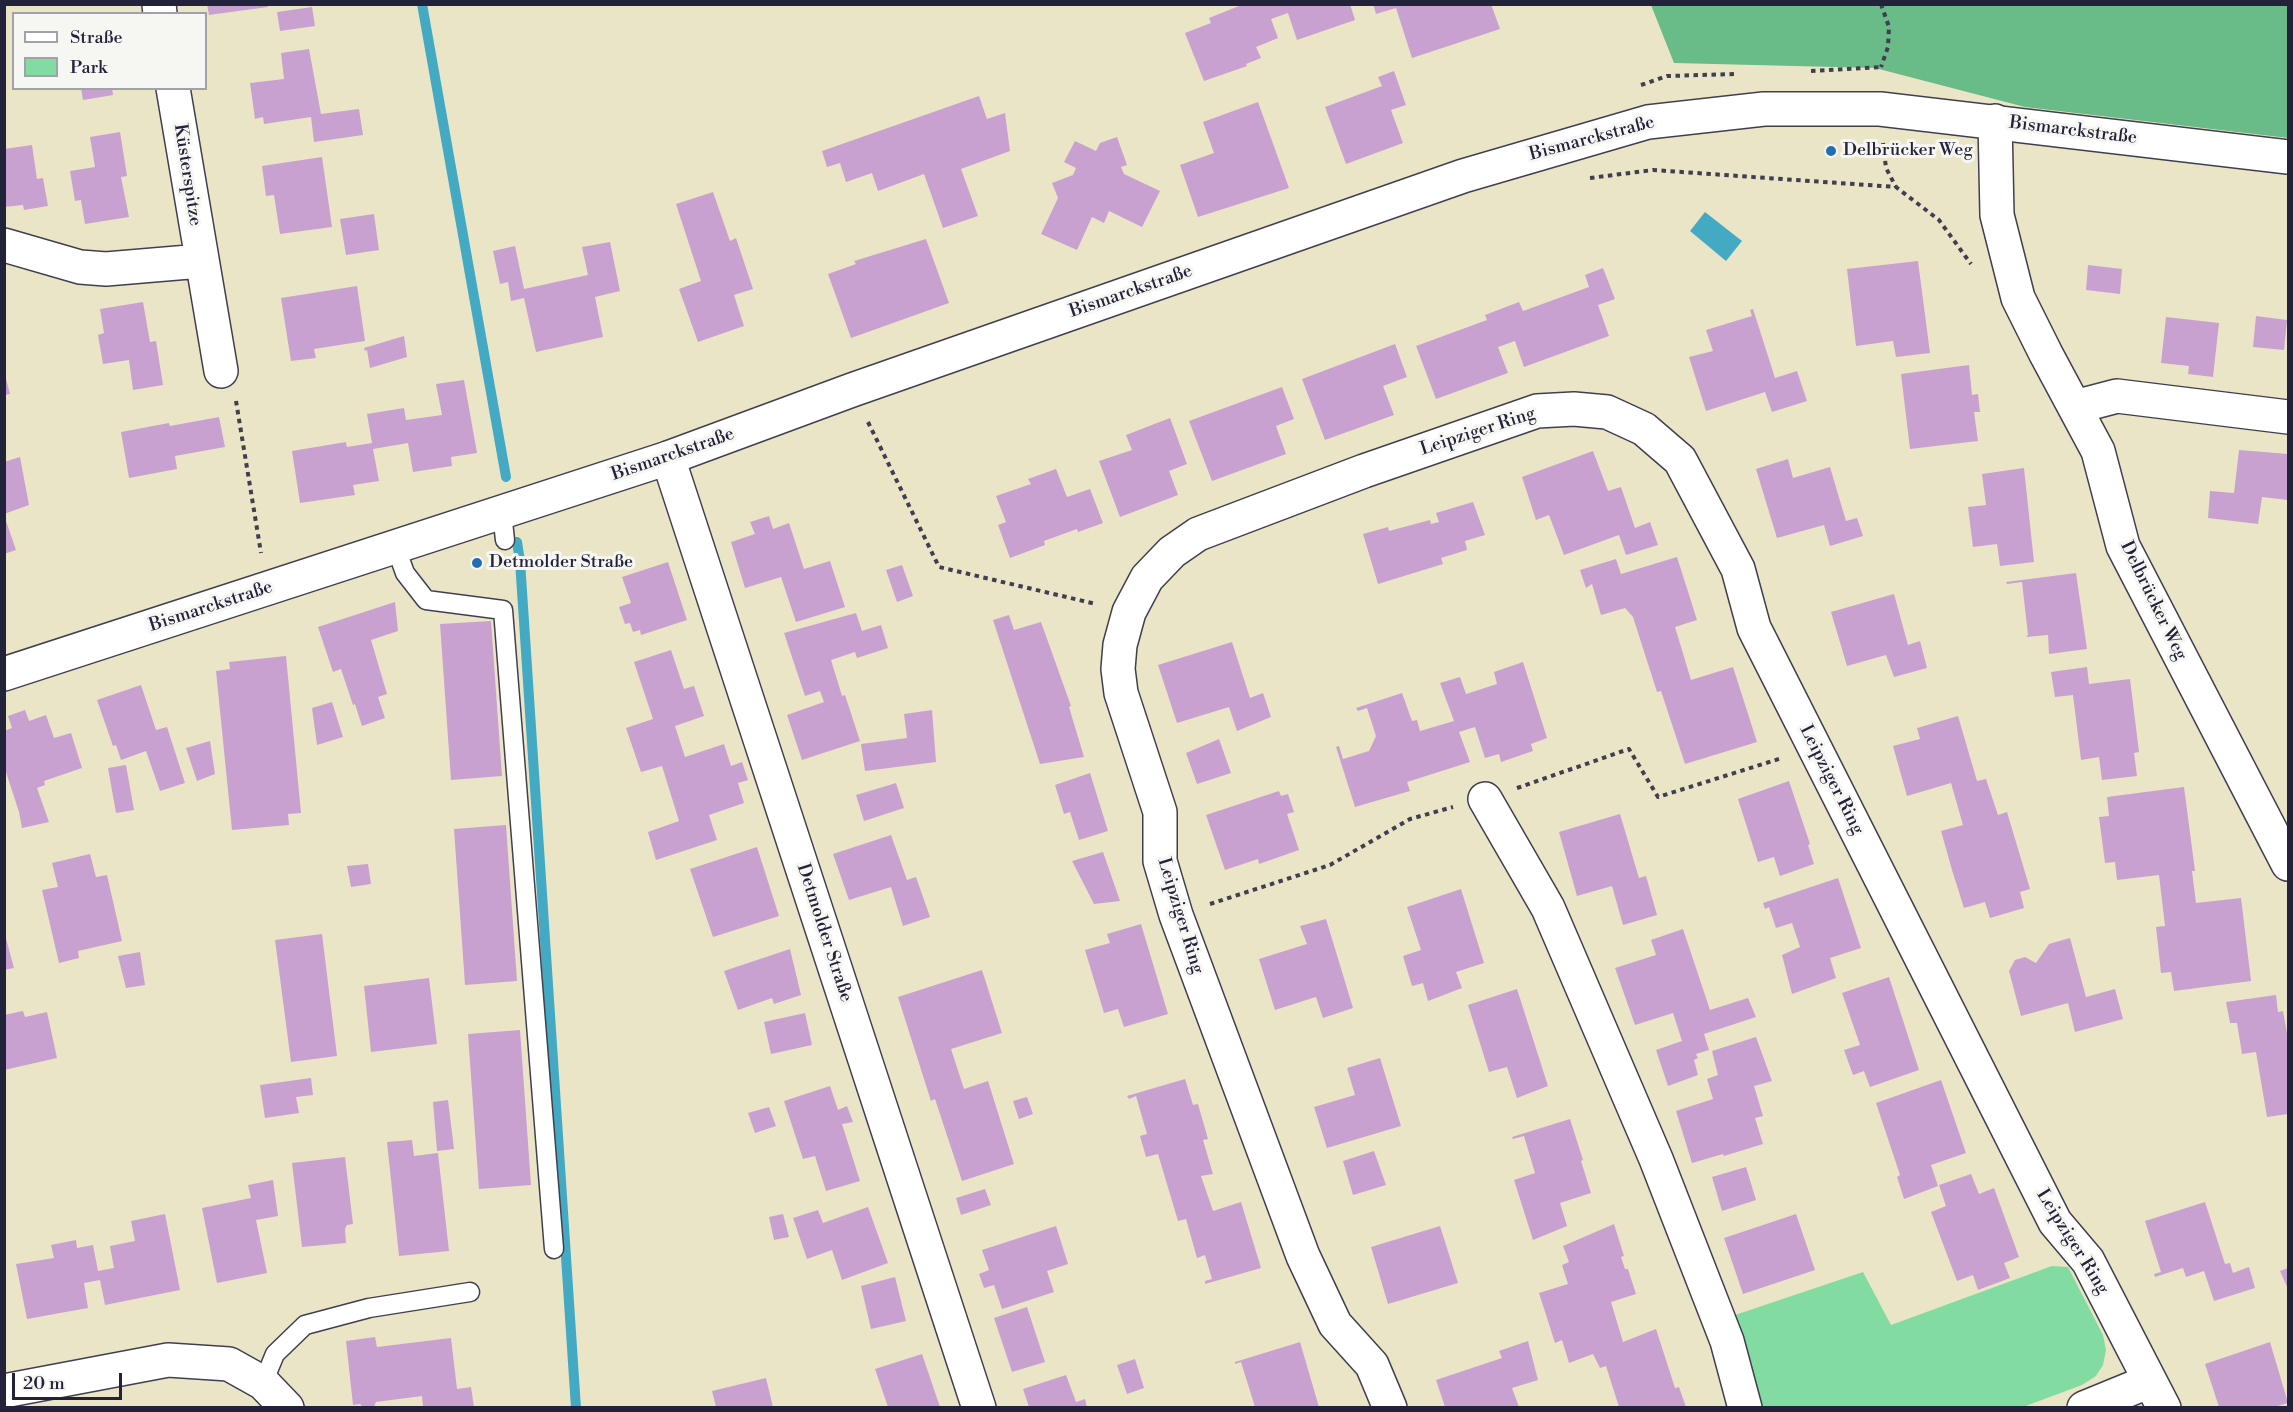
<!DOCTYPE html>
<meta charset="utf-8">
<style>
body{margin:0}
#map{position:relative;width:2293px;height:1412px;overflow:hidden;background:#ebe5c7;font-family:"Libre Bodoni",serif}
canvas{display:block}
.frame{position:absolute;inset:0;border:6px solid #22223b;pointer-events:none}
.legend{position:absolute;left:12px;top:12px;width:195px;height:78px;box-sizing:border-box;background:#f6f6f2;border:2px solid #a1a1a9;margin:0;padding:8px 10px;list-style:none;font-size:18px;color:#22223b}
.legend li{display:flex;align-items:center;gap:12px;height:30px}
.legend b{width:30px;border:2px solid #a1a1a9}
.scale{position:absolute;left:12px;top:1373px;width:110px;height:27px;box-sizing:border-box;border:3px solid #22223b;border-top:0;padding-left:8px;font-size:18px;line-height:21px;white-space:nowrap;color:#22223b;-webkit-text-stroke:4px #f6f6f2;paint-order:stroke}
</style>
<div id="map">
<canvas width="2293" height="1412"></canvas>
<div class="frame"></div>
<ul class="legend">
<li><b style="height:8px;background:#fff"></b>Straße</li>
<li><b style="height:16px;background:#82dba1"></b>Park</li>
</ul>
<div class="scale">20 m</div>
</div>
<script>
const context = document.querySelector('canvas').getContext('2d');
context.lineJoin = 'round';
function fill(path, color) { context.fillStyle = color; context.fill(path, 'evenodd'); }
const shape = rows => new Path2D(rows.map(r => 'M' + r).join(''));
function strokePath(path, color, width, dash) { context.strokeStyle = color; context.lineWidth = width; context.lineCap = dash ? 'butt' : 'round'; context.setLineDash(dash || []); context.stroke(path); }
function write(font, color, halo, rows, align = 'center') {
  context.font = font + ' "Libre Bodoni",serif'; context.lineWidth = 6; context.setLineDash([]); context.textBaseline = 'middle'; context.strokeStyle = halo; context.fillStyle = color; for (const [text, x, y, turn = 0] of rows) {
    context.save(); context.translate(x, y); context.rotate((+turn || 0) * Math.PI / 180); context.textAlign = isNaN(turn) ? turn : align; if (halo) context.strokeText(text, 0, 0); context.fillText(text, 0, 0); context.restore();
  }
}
fill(shape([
 [2052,1266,2068,1267,2103,1335,2106,1350,2103,1365,2096,1376,2082,1385,2023,1407,1761,1407,1732,1316,1863,1272,1891,1325]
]), '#82dba1');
fill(shape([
 [1651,5,2288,5,2288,138,2025,107,1875,68,1674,63]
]), '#69bb87');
fill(shape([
 [1705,212,1742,241,1726,261,1690,231]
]), '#44aac3');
strokePath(shape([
 [422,4,506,477],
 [517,542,520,561,576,1408]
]), '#44aac3', 10);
fill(shape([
 [207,4,267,4,268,7,209,15],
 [1239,4,1350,4,1355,20,1297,40,1288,13,1271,19,1278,38,1256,47,1261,58,1246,64,1247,66,1204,81,1185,33,1211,23,1209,18,1239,6],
 [1373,4,1491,4,1500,29,1412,58,1396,8,1376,14],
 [312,7,315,26,280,31,277,12],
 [309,49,321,114,359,109,363,135,314,142,311,117,264,124,263,117,255,119,250,83,284,79,281,53],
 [1394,71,1406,105,1391,110,1403,143,1346,164,1325,107,1382,86,1378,77],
 [81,88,112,88,113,95,83,100],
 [979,96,987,119,1005,113,1010,151,961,169,978,216,943,228,924,174,878,191,872,173,846,182,840,163,827,167,822,151],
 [1258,102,1289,188,1198,217,1180,165,1214,153,1203,122],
 [120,132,127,176,121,177,129,217,85,224,81,200,75,201,70,171,95,167,90,137],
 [1117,137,1127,165,1121,167,1124,174,1160,191,1142,227,1109,211,1104,223,1092,217,1077,250,1041,234,1058,198,1052,183,1073,175,1076,168,1064,162,1075,141,1096,151,1100,143],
 [32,145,37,179,43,178,48,206,24,210,23,205,4,207,4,149],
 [322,157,332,227,280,234,274,195,266,196,262,166],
 [713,192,730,241,736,238,753,289,734,295,744,326,698,342,679,289,701,281,676,204],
 [374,214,379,250,346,255,340,219],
 [926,239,949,303,851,338,828,274,856,264,854,261],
 [610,242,620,291,595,297,603,337,536,352,524,298,511,301,508,282,500,284,493,251,515,246,524,289,588,275,582,247],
 [1918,261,1930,353,1896,357,1893,341,1856,346,1847,269],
 [2088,265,2122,269,2120,294,2086,290],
 [1603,268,1615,299,1598,305,1609,336,1524,367,1515,341,1498,347,1508,373,1436,399,1416,346,1487,320,1485,315,1519,302,1523,311,1589,287,1585,275],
 [357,286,365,341,314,349,316,358,291,361,281,298],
 [143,302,150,342,156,341,163,385,133,390,129,360,103,364,98,335,104,333,100,309],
 [1753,309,1775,378,1797,371,1807,401,1772,412,1765,392,1706,411,1689,357,1713,351,1706,330,1752,316,1750,310],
 [2256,316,2287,320,2284,350,2253,347],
 [2166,317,2219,323,2213,377,2188,374,2189,366,2161,363],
 [404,336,407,357,370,368,367,350,365,351,364,348],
 [1395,344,1407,377,1383,386,1394,415,1325,440,1302,379],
 [1969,365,1972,395,1978,394,1980,412,1974,412,1978,441,1910,449,1901,374],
 [4,371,10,394,4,395],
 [464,380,477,453,451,457,452,466,413,472,408,443,373,449,379,481,353,485,355,495,300,503,292,451,346,442,347,447,372,443,367,414,404,408,406,420,442,415,436,384],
 [1282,387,1294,419,1276,426,1286,454,1212,481,1189,421],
 [219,417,225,447,175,456,177,469,129,478,121,432,169,423,170,426],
 [1170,418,1187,464,1169,471,1178,495,1120,517,1099,461,1132,450,1126,435],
 [2239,450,2288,454,2288,500,2262,497,2258,524,2208,518,2210,491,2234,493],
 [1593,451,1608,491,1621,487,1635,528,1650,522,1658,545,1626,555,1619,535,1564,555,1549,515,1536,520,1522,477],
 [20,457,29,505,4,514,4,462],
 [1788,459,1793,478,1830,467,1846,521,1857,518,1863,536,1830,546,1824,525,1777,538,1756,469],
 [2024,468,2034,562,2000,566,1997,544,1973,547,1968,507,1986,505,1982,474],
 [1056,469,1067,497,1090,489,1103,523,1078,532,1077,529,1044,541,1045,545,1010,558,998,525,1006,522,996,496,1031,484,1028,479],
 [1473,502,1485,535,1465,541,1467,550,1441,558,1443,564,1378,584,1363,534,1388,527,1389,531,1430,520,1431,524,1439,522,1436,513],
 [4,515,16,550,4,554],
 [769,516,773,529,789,523,804,569,830,561,845,607,796,622,781,577,745,588,731,542,755,534,750,522],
 [1677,557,1697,620,1675,627,1691,680,1733,667,1757,742,1685,764,1661,691,1657,692,1633,617,1625,608,1601,615,1592,584,1586,588,1580,570,1616,559,1621,574],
 [668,562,687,620,641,635,640,630,633,632,630,623,625,624,619,607,631,603,622,577],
 [902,565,913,596,897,602,886,570],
 [2076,573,2087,649,2049,654,2048,635,2026,637,2028,635,2022,582,2007,584,2006,582],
 [1894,594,1908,645,1920,641,1927,668,1894,677,1886,655,1847,666,1831,612],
 [395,602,398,631,371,640,387,694,378,697,385,718,362,726,355,704,353,705,341,669,333,672,318,627],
 [856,613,862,631,881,625,888,648,857,658,855,652,831,660,842,696,845,695,860,741,802,760,787,715,824,702,820,691,805,696,784,633],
 [1009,615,1014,630,1041,622,1071,706,1069,707,1084,757,1040,764,993,620],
 [491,621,502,776,451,780,440,624],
 [1232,642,1250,698,1263,693,1271,717,1237,731,1229,707,1177,723,1158,665],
 [671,650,684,689,694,686,704,716,675,726,685,757,724,744,731,766,742,762,748,780,738,783,744,803,709,815,717,840,656,860,648,832,679,821,662,766,641,772,626,728,653,719,634,662],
 [286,656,301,813,288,814,289,825,232,830,216,671,230,669,229,662],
 [1523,662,1547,738,1531,744,1533,751,1501,762,1499,754,1485,758,1475,727,1459,732,1470,762,1407,782,1410,791,1355,807,1336,747,1339,746,1343,759,1369,751,1376,736,1367,708,1358,711,1356,708,1402,693,1412,721,1417,720,1420,731,1454,721,1440,683,1460,677,1466,694,1497,684,1494,672],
 [2087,667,2089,684,2130,679,2139,752,2134,753,2137,776,2102,780,2099,757,2081,760,2073,695,2055,697,2051,672],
 [141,685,156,730,167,727,185,783,160,791,146,751,121,760,116,745,113,746,97,700],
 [332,702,343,737,317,745,312,708],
 [25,710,29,721,46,715,54,738,71,733,82,768,44,781,45,785,37,788,49,822,22,828,19,812,4,766,4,731,12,728,8,716],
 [932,710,936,762,865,771,861,744,907,738,904,714],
 [1958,716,1977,781,1986,779,1998,815,2007,812,2030,889,2020,892,2024,908,1990,918,1985,902,1964,908,1952,870,1941,831,1963,825,1951,783,1907,796,1893,746,1920,739,1917,728],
 [1219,739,1231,773,1197,784,1186,753],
 [210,741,215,774,197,781,186,748],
 [126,765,134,810,116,813,108,768],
 [1090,773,1108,831,1079,840,1070,812,1064,814,1055,785],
 [1789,781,1810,844,1808,845,1814,864,1780,876,1774,857,1758,862,1738,799],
 [896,783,904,808,864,821,856,795],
 [2184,787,2195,871,2192,871,2196,903,2241,898,2251,981,2174,991,2171,972,2161,973,2156,927,2165,926,2159,875,2117,880,2115,862,2105,863,2099,817,2109,816,2107,797],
 [1279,791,1281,796,1288,794,1294,812,1287,814,1299,850,1259,864,1258,859,1225,870,1206,815],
 [1620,814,1639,878,1646,876,1657,915,1623,925,1612,886,1577,896,1559,832],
 [506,825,517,981,465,985,454,829],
 [891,835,907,880,916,877,930,917,903,926,891,887,849,900,833,854],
 [757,847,779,916,713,937,690,869],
 [1103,852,1120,901,1094,904,1072,861],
 [90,854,96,877,107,875,122,941,78,951,79,958,59,963,42,890,58,887,52,863],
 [368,864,371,884,351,887,347,866],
 [1838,878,1861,948,1830,958,1836,978,1792,994,1782,955,1800,947,1792,923,1776,928,1769,907,1765,909,1763,903],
 [1461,889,1484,963,1456,972,1462,988,1428,1001,1423,983,1412,986,1403,956,1421,950,1407,907],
 [1326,919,1353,1008,1323,1018,1316,997,1275,1010,1259,959,1307,944,1300,926],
 [1141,924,1168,1014,1124,1027,1118,1009,1104,1013,1085,950,1110,943,1107,934],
 [1683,929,1710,1010,1748,998,1756,1017,1704,1034,1709,1050,1696,1054,1698,1058,1694,1060,1698,1075,1668,1086,1656,1050,1682,1041,1673,1013,1635,1025,1615,968,1656,955,1651,940],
 [4,931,14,968,4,970],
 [322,934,337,1056,291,1062,275,940],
 [2070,938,2086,997,2115,989,2123,1019,2075,1032,2068,1003,2021,1016,2009,971,2015,960,2025,957,2036,963,2049,944],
 [790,949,801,995,774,1004,772,998,738,1010,724,971],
 [140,952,145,985,126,988,118,956],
 [982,970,1002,1033,951,1049,964,1089,988,1081,1014,1164,962,1181,935,1099,931,1101,898,997],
 [1889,977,1919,1070,1870,1087,1864,1071,1853,1075,1844,1050,1860,1045,1842,993],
 [429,978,437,1044,371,1052,364,986],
 [1517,989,1548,1086,1517,1098,1507,1067,1489,1072,1468,1005],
 [2276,995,2278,1012,2283,1011,2288,1039,2288,1114,2267,1117,2256,1052,2242,1054,2237,1023,2230,1023,2226,1002],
 [23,1011,25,1017,47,1012,57,1058,4,1070,4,1015],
 [805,1013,812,1045,771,1054,764,1022],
 [520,1030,531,1185,479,1189,468,1034],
 [1756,1037,1772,1081,1754,1086,1763,1116,1755,1118,1763,1144,1724,1156,1723,1154,1692,1163,1676,1111,1713,1099,1707,1079,1718,1075,1712,1051],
 [1380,1058,1401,1126,1327,1148,1314,1107,1355,1095,1347,1068],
 [311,1078,313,1095,296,1097,299,1113,265,1118,260,1085],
 [1185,1079,1193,1105,1198,1104,1208,1139,1203,1140,1213,1174,1201,1176,1213,1211,1241,1202,1261,1268,1205,1284,1205,1281,1212,1279,1205,1255,1197,1258,1186,1219,1178,1221,1158,1154,1146,1157,1140,1136,1147,1134,1136,1096,1129,1099,1127,1096],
 [1941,1080,1966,1153,1931,1165,1938,1186,1904,1199,1897,1177,1900,1175,1876,1103],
 [830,1086,838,1110,847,1106,853,1122,842,1124,860,1181,826,1191,815,1156,803,1159,784,1101],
 [1027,1097,1033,1114,1019,1119,1013,1101],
 [448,1100,454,1149,437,1151,433,1102],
 [769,1107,776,1126,755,1133,748,1113],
 [1570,1119,1583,1160,1581,1161,1591,1193,1560,1203,1567,1226,1533,1240,1514,1180,1535,1173,1524,1136,1513,1139,1512,1137],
 [412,1140,414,1156,438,1153,449,1251,399,1256,387,1142],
 [1374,1151,1386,1185,1353,1195,1343,1161],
 [345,1157,353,1224,347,1225,345,1229,346,1243,302,1247,292,1163],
 [1746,1167,1756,1200,1722,1211,1712,1177],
 [1971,1174,1979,1194,1994,1188,2019,1257,2004,1263,2010,1278,1978,1290,1973,1275,1957,1281,1931,1212,1946,1206,1939,1185],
 [273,1180,278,1216,256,1220,267,1273,217,1283,202,1208,251,1198,248,1185],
 [985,1189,991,1205,961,1215,956,1198],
 [2205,1202,2225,1264,2230,1263,2233,1273,2249,1267,2255,1288,2214,1301,2204,1271,2186,1277,2183,1268,2155,1277,2154,1274,2161,1272,2145,1221],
 [868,1207,888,1263,842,1280,832,1250,807,1259,793,1218,818,1210,823,1223],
 [165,1214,180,1290,105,1305,100,1280,84,1283,88,1308,27,1319,16,1264,54,1258,51,1245,76,1240,77,1248,93,1245,98,1271,114,1268,110,1246,135,1241,131,1221],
 [783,1214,789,1237,774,1240,769,1217],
 [1796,1214,1815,1270,1743,1294,1724,1238],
 [1614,1224,1624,1256,1621,1257,1625,1269,1628,1269,1636,1294,1611,1302,1623,1342,1656,1329,1675,1388,1679,1387,1686,1407,1619,1407,1606,1366,1600,1368,1593,1354,1569,1363,1562,1340,1555,1343,1539,1293,1568,1284,1562,1265,1569,1262,1563,1246],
 [1056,1226,1068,1264,1047,1271,1054,1292,1002,1309,994,1285,984,1288,979,1274,989,1270,982,1250],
 [1440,1226,1458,1283,1388,1304,1371,1247],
 [2288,1268,2288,1289,2280,1271],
 [895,1277,906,1321,871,1329,861,1286],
 [1027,1307,1045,1362,1012,1372,994,1318],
 [375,1337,377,1347,451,1338,457,1389,471,1387,474,1407,423,1407,422,1396,376,1402,374,1407,363,1407,360,1404,353,1405,346,1341],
 [1528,1341,1538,1380,1512,1388,1519,1407,1445,1407,1436,1380,1502,1358,1499,1351],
 [1300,1342,1319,1407,1255,1407,1241,1362,1235,1364,1235,1362],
 [2270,1342,2288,1403,2274,1407,2219,1407,2205,1364],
 [922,1354,940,1407,888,1407,875,1369],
 [1135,1359,1144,1388,1127,1394,1117,1365],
 [1066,1375,1076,1402,1085,1399,1087,1407,1029,1407,1023,1389],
 [766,1378,773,1407,716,1407,712,1391]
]), '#c9a1d0');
const lane = shape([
 [502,513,505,540],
 [396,548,405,573,426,600,503,610,554,1249],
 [263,1383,275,1354,305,1325,369,1308,470,1292]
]);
const street = shape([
 [159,4,160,14],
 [173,88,221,371],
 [1995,121,1997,215,2018,298,2046,354,2098,451,2123,546,2288,864],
 [4,245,80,267,106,269,201,261],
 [2075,407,2117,396,2288,417],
 [668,458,979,1408],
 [1485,799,1548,908,1656,1159,1727,1341,1745,1408],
 [4,1391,168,1360,229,1364,263,1383,287,1408],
 [1390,1408,1372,1365,1335,1324,1303,1256,1176,915,1160,861,1160,812,1121,693,1118,669,1120,645,1129,612,1147,578,1172,552,1198,534,1364,471,1537,411,1574,409,1607,412,1644,429,1680,460,1738,569,1754,628,2055,1222,2088,1261,2164,1408],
 [2084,1408,2150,1381]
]);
const secondary = shape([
 [4,674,668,458,852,390,1463,176,1648,122,1764,109,1880,109,2288,157]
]);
strokePath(lane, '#403f50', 21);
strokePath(street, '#403f50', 36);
strokePath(secondary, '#403f50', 36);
strokePath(shape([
 [1881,4,1889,27,1888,47,1881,67],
 [1811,71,1882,67],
 [1641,85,1667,76,1737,74],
 [1883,143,1886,168,1896,187],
 [1590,178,1653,170,1896,187,1939,220,1971,264],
 [236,401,261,553],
 [868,422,939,567,1096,604],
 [1517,788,1629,749,1658,797,1782,758],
 [1210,904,1330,865,1410,819,1453,807]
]), '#403f50', 4, [4.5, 4.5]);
strokePath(lane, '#fff', 18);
strokePath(street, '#fff', 33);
strokePath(secondary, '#fff', 33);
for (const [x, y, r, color] of [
 [1831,151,6,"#1f6fb2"],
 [477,563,6,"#1f6fb2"]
]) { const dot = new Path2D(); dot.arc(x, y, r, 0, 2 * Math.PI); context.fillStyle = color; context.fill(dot); strokePath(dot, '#f6f6f2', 2); }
write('18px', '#22223b', '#f6f6f2', [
 ["Bismarckstraße",2073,131,7],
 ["Bismarckstraße",1592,139,-15],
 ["Küsterspitze",187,175,81],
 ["Bismarckstraße",1131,292,-19],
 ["Leipziger Ring",1478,432,-18],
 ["Bismarckstraße",673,455,-19],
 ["Delbrücker Weg",2153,601,64],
 ["Bismarckstraße",211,607,-18],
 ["Leipziger Ring",1831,780,63],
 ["Leipziger Ring",1180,916,73],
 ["Detmolder Straße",824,933,72],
 ["Leipziger Ring",2072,1242,58]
]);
write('18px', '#22223b', '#f6f6f2', [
 ["Delbrücker Weg",1843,151],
 ["Detmolder Straße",489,563]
], 'left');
</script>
